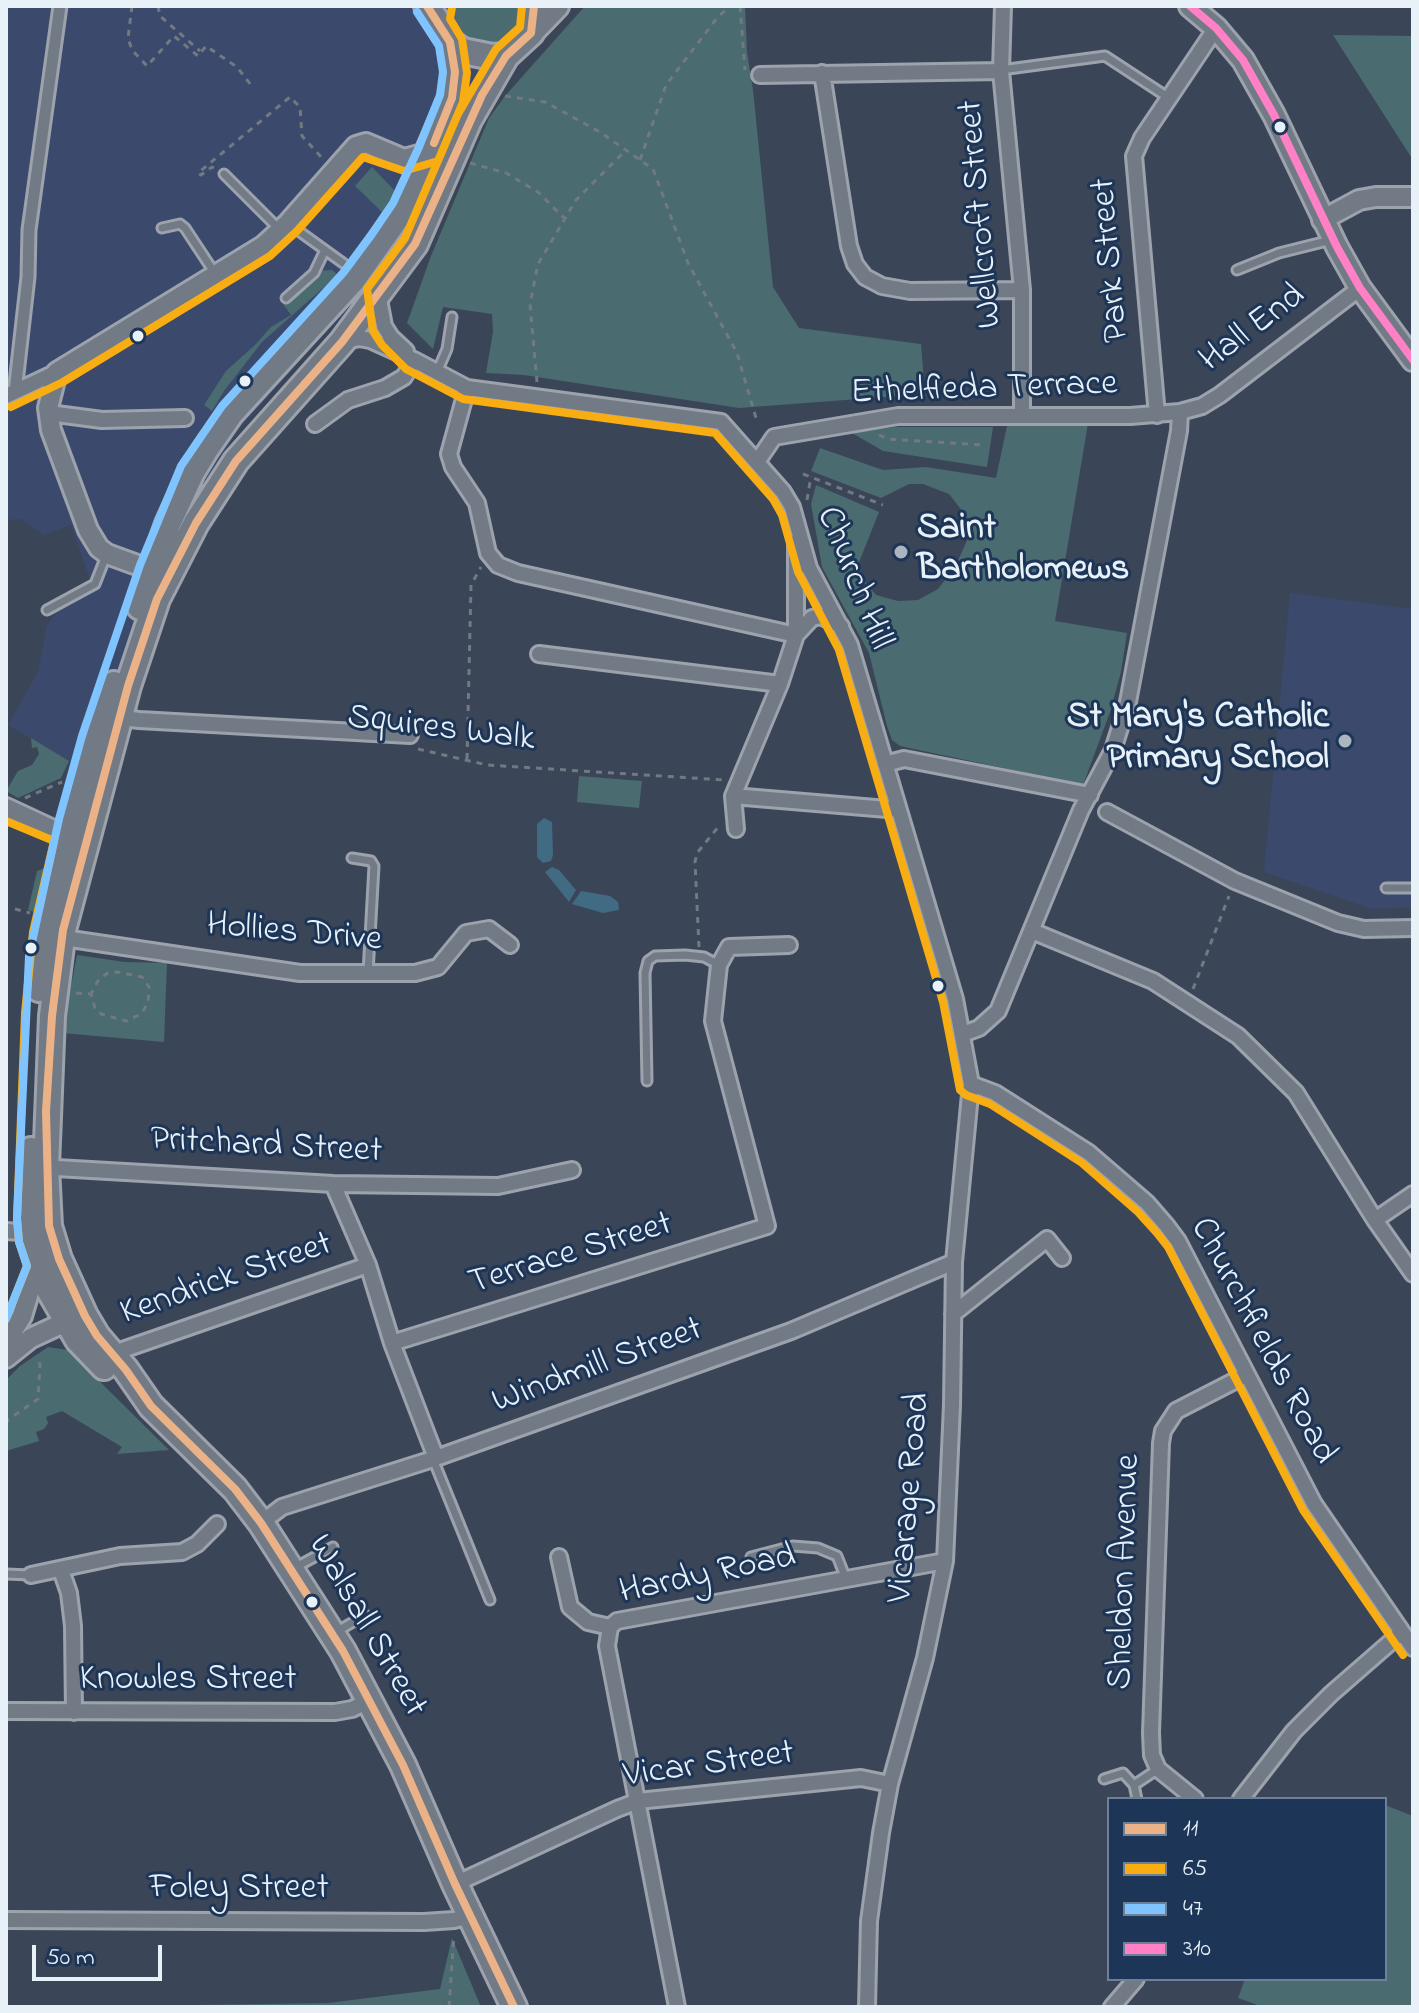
<!DOCTYPE html>
<style>
body{margin:0}
#map{position:relative;width:1419px;height:2013px;overflow:hidden;background:#3b4558;font-family:"Indie Flower",sans-serif}
canvas{display:block}
.frame{position:absolute;inset:0;border:8px solid #e8f1f8;pointer-events:none}
.legend{position:absolute;left:1107px;top:1797px;width:280px;height:184px;box-sizing:border-box;background:#1d3557;border:2px solid #6e8097;margin:0;padding:10px 14px;list-style:none;font-size:24px;color:#e8f1f8}
.legend li{display:flex;align-items:center;gap:16px;height:40px}
.legend b{width:40px;border:2px solid #6e8097}
.scale{position:absolute;left:32px;top:1945px;width:130px;height:36px;box-sizing:border-box;border:4px solid #e8f1f8;border-top:0;padding-left:10px;font-size:24px;line-height:28px;white-space:nowrap;color:#e8f1f8;-webkit-text-stroke:6px #1d3557;paint-order:stroke}
</style>
<div id="map">
<canvas width="1419" height="2013"></canvas>
<div class="frame"></div>
<ul class="legend">
<li><b style="height:10px;background:#ebb288"></b>11</li>
<li><b style="height:10px;background:#f8ad13"></b>65</li>
<li><b style="height:10px;background:#80c4ff"></b>47</li>
<li><b style="height:10px;background:#ff80c5"></b>310</li>
</ul>
<div class="scale">50 m</div>
</div>
<script>
const context = document.querySelector('canvas').getContext('2d');
context.lineJoin = 'round';
function fill(path, color) { context.fillStyle = color; context.fill(path, 'evenodd'); }
const shape = rows => new Path2D(rows.map(r => 'M' + r).join(''));
function strokePath(path, color, width, dash) { context.strokeStyle = color; context.lineWidth = width; context.lineCap = dash ? 'butt' : 'round'; context.setLineDash(dash || []); context.stroke(path); }
function write(font, color, halo, rows, align = 'center') {
  context.font = font + ' "Indie Flower",sans-serif'; context.lineWidth = 6; context.setLineDash([]); context.textBaseline = 'middle'; context.strokeStyle = halo; context.fillStyle = color; for (const [text, x, y, turn = 0] of rows) {
    context.save(); context.translate(x, y); context.rotate((+turn || 0) * Math.PI / 180); context.textAlign = isNaN(turn) ? turn : align; if (halo) context.strokeText(text, 0, 0); context.fillText(text, 0, 0); context.restore();
  }
}
fill(shape([
 [6,6,440,6,438,22,492,57,466,100,410,230,353,310,344,314,301,359,240,429,215,464,87,764,69,761,8,725,38,672,47,625,57,612,94,592,71,525,44,535,21,519,6,520],
 [1290,593,1413,609,1413,907,1372,909,1264,872]
]), '#3b4a6c');
fill(shape([
 [453,6,522,6,522,22,517,33,497,47,463,39,456,29],
 [585,6,745,6,747,52,753,90,773,287,799,328,921,344,925,394,739,408,524,375,486,373,493,332,492,314,443,307,433,349,407,323,431,256,489,118,505,96],
 [1333,35,1413,36,1413,160],
 [372,167,395,191,383,213,355,186],
 [332,270,338,275,262,342,224,391,212,411,204,405,226,371,255,345,271,327,291,315,283,304,305,286,317,271],
 [1088,423,1055,621,1127,633,1121,672,1110,712,1083,785,900,746,892,740,887,726,869,653,822,567,811,504,816,485,879,512,858,565,864,580,876,595,898,601,918,600,938,589,955,567,970,534,966,516,949,494,923,484,909,484,881,498,811,471,820,448,883,470,926,467,996,478,1007,426],
 [895,427,993,427,987,467,883,451,852,433],
 [31,738,69,761,61,778,18,798,6,791,18,771,32,765,39,754,37,747,32,748],
 [579,776,642,781,639,808,577,802],
 [45,868,48,868,38,913,28,910,37,871],
 [77,955,125,962,167,963,164,1042,62,1033],
 [48,1347,68,1350,169,1450,117,1454,122,1447,62,1411,46,1417,48,1423,44,1429,36,1432,39,1441,6,1451,6,1380,20,1366],
 [1385,1805,1413,1816,1413,2007,1263,2007,1238,1998,1245,1979,1385,1979],
 [452,1938,481,2007,64,2007,328,2003,440,1989]
]), '#4a6b70');
fill(shape([
 [544,818,552,822,553,855,551,861,543,863,537,857,537,824],
 [552,867,559,870,576,890,569,902,545,872],
 [581,891,610,896,618,902,619,910,603,913,572,904]
]), '#416a83');
const service = shape([
 [1001,70,1105,56,1169,98],
 [224,174,279,229],
 [289,224,343,263],
 [162,228,180,224,185,228,214,272],
 [1237,270,1279,253,1331,240],
 [286,298,314,273,325,250],
 [437,372,447,349,452,317],
 [47,610,95,584,106,556],
 [352,858,371,861,374,866,368,973],
 [1386,888,1413,888],
 [647,1081,645,973,648,961,655,956,685,955,704,957,719,965],
 [433,1459,490,1600],
 [751,1557,793,1546,818,1548,837,1556,846,1579],
 [296,1567,333,1547],
 [6,1574,31,1575],
 [336,1632,365,1615],
 [1104,1779,1123,1773,1134,1785,1158,1769],
 [1134,1785,1137,1799]
]);
const pedestrian = shape([
 [15,392,28,277,29,230,60,6]
]);
const minor = shape([
 [1003,6,1001,71,1022,290,1022,416],
 [822,73,849,246,855,264,865,277,882,286,910,291,1022,290],
 [760,75,1001,71],
 [378,294,384,326,391,337,406,351],
 [342,342,359,338,370,340,414,360,467,388,721,422,783,492,792,507,809,568,850,645,955,999,971,1084,954,1262,952,1405,945,1561,925,1658,890,1784,881,1833,869,1921,867,2007],
 [467,388,449,454,453,467,477,503,488,553,498,565,518,573,796,635],
 [6,396,57,372],
 [49,413,102,420,185,418],
 [1157,415,1134,156,1142,138,1216,28],
 [315,424,348,400,385,388,404,377,414,360],
 [757,462,774,437,898,416,1130,416,1180,412,1202,406,1220,395,1360,288],
 [796,635,812,618,821,616,841,626],
 [539,654,780,684],
 [115,717,139,720,410,735],
 [885,764,904,759,1090,795],
 [733,796,899,810],
 [1107,812,1235,881,1338,923,1364,929,1413,928],
 [736,829,733,796,780,684,796,635,796,542],
 [1032,931,1153,981,1238,1036,1296,1093,1375,1220,1413,1274],
 [57,937,300,973,415,973,438,967,466,933,489,929,510,945],
 [963,1034,979,1028,998,1011,1081,810,1113,750,1128,702,1179,431,1180,412],
 [971,1084,995,1093,1089,1153,1147,1203,1166,1225,1178,1241,1314,1504,1413,1648],
 [39,1167,333,1184,498,1186,572,1170],
 [333,1184,368,1265,392,1343,436,1458],
 [1375,1220,1413,1194],
 [6,1231,20,1232,37,1229],
 [953,1314,1047,1239,1062,1258],
 [392,1343,767,1226,713,1021,719,965,729,947,789,945],
 [108,1355,368,1265],
 [261,1523,282,1507,433,1459,791,1331,954,1262],
 [559,1557,570,1607,588,1622,610,1627],
 [61,1570,69,1593,73,1626,74,1712],
 [31,1575,120,1556,182,1552,197,1544,217,1524],
 [6,1711,335,1712,352,1709,368,1701],
 [1195,1799,1158,1769,1152,1755,1151,1733,1161,1443,1163,1431,1176,1411,1246,1375],
 [1241,1799,1294,1731,1331,1694,1401,1633],
 [455,1884,617,1809,638,1801,861,1778,890,1784],
 [6,1920,424,1922,454,1920,470,1916],
 [677,2007,607,1646,610,1627,617,1621,945,1561],
 [1112,2007,1136,1979]
]);
const tertiary = shape([
 [1322,220,1359,200,1376,197,1413,197],
 [161,570,159,572,151,570,107,554,99,548,88,530,51,430,48,408,57,372,263,246,288,223,356,146,366,143,404,159,430,152],
 [6,808,51,829,68,834,77,832],
 [6,1342,22,1316,33,1279,40,1267,46,1265],
 [6,1358,31,1338,59,1325,72,1312]
]);
const secondary = shape([
 [1190,6,1216,28,1243,60,1274,115,1337,247,1360,288,1413,360]
]);
const primary = shape([
 [531,33,557,6]
]);
const trunk = shape([
 [427,6,450,42,463,51,492,57,506,56,531,33,534,6],
 [506,56,469,120,415,244,342,342,236,461,196,523,157,599,128,686,63,930,52,1016,46,1167,49,1226,59,1259,85,1316,97,1336,126,1370,151,1406,235,1489,261,1523,343,1651,403,1765,455,1884,514,2007],
 [140,607,168,524,192,472,206,449,231,413,352,281,403,209,452,98,455,72,450,42],
 [39,989,46,927,71,822,94,739,114,684],
 [31,1150,30,1231,45,1283,78,1340,104,1367]
]);
strokePath(service, '#9da3ad', 13);
strokePath(pedestrian, '#9da3ad', 17);
strokePath(minor, '#9da3ad', 20);
strokePath(tertiary, '#9da3ad', 24);
strokePath(secondary, '#9da3ad', 26);
strokePath(primary, '#9da3ad', 28);
strokePath(trunk, '#9da3ad', 30);
strokePath(shape([
 [132,6,128,38,132,50,147,66,174,36,198,56,206,46,237,67,251,85],
 [158,6,160,16,200,51],
 [740,6,745,70],
 [505,96,545,102,600,132,653,169,688,263,737,353,756,418],
 [640,160,666,85,717,18,730,6],
 [470,163,506,173,538,192,565,219],
 [214,168,212,167,201,175,198,173,290,97,300,107,302,136,323,159],
 [537,382,530,304,538,264,576,200,626,150],
 [879,435,888,439,982,445],
 [803,474,883,505],
 [807,500,811,476],
 [418,749,487,765,724,780],
 [467,759,471,585,481,567],
 [25,798,62,782],
 [15,909,30,913],
 [699,947,695,862,697,853,719,826],
 [1193,989,1229,896],
 [76,993,91,994,95,1008,101,1014,126,1021,141,1014,148,1003,149,987,142,977,118,972,108,973,99,979,91,994],
 [6,1424,9,1419,38,1399,40,1365,38,1357],
 [449,2007,454,1935]
]), '#717982', 3, [6, 6]);
strokePath(service, '#727a85', 7);
strokePath(pedestrian, '#727a85', 11);
strokePath(minor, '#727a85', 14);
strokePath(tertiary, '#727a85', 18);
strokePath(secondary, '#727a85', 20);
strokePath(primary, '#727a85', 22);
strokePath(trunk, '#727a85', 24);
strokePath(shape([
 [427,6,450,42,455,72,452,98,434,143],
 [514,2007,455,1884,403,1765,343,1651,261,1523,235,1489,151,1406,126,1370,97,1336,85,1316,59,1259,49,1226,46,1111,52,1016,63,930,128,686,157,599,196,523,236,461,342,342,415,244,482,95,506,56,531,33,534,6]
]), '#ebb288', 8);
strokePath(shape([
 [522,6,520,27,496,49,458,114,405,238,367,289,373,331,382,345,406,369,463,399,715,433,773,499,782,515,798,572,839,650,943,1002,960,1090,966,1095,990,1104,1082,1163,1138,1212,1157,1233,1168,1247,1303,1510,1403,1655],
 [11,407,63,382,270,256,297,231,363,157,404,171,438,161,463,102,467,73,462,39,450,19,452,7],
 [6,821,54,841,33,932,25,1013,17,1219,19,1242,27,1266,6,1319]
]), '#f8ad13', 8);
strokePath(shape([
 [6,1319,27,1266,19,1242,17,1218,29,956,59,819,82,736,140,565,181,466,222,406,343,273,372,234,393,203,419,147,440,95,443,72,439,46,417,12]
]), '#80c4ff', 8);
strokePath(shape([
 [1190,6,1216,28,1243,60,1274,115,1337,247,1360,288,1413,360]
]), '#ff80c5', 8);
for (const [x, y, r, color] of [
 [1280,127,7,"#e8f1f8"],
 [138,336,7,"#e8f1f8"],
 [245,381,7,"#e8f1f8"],
 [901,552,8,"#abb5c0"],
 [1345,741,8,"#abb5c0"],
 [31,948,7,"#e8f1f8"],
 [938,986,7,"#e8f1f8"],
 [312,1602,7,"#e8f1f8"]
]) { const dot = new Path2D(); dot.arc(x, y, r, 0, 2 * Math.PI); context.fillStyle = color; context.fill(dot); strokePath(dot, '#1d3557', 3); }
write('36px', '#e8f1f8', '#1d3557', [
 ["Wellcroft Street",983,214,-95],
 ["Park Street",1113,260,-95],
 ["Hall End",1254,330,-37],
 ["Ethelfleda Terrace",984,391,-2],
 ["Church Hill",852,579,68],
 ["Squires Walk",441,731,7],
 ["Hollies Drive",294,935,5],
 ["Pritchard Street",266,1148,3],
 ["Terrace Street",571,1256,-17],
 ["Kendrick Street",227,1281,-19],
 ["Churchfields Road",1261,1342,62],
 ["Windmill Street",598,1368,-20],
 ["Vicarage Road",912,1498,-85],
 ["Sheldon Avenue",1127,1572,-88],
 ["Hardy Road",708,1577,-12],
 ["Walsall Street",365,1627,60],
 ["Knowles Street",188,1682],
 ["Vicar Street",709,1767,-8],
 ["Foley Street",239,1891]
]);
write('bold 36px', '#e8f1f8', '#1d3557', [
 ["Saint",917,531],
 ["Bartholomews",917,572],
 ["St Mary's Catholic",1329,720,"right"],
 ["Primary School",1329,761,"right"]
], 'left');
</script>
